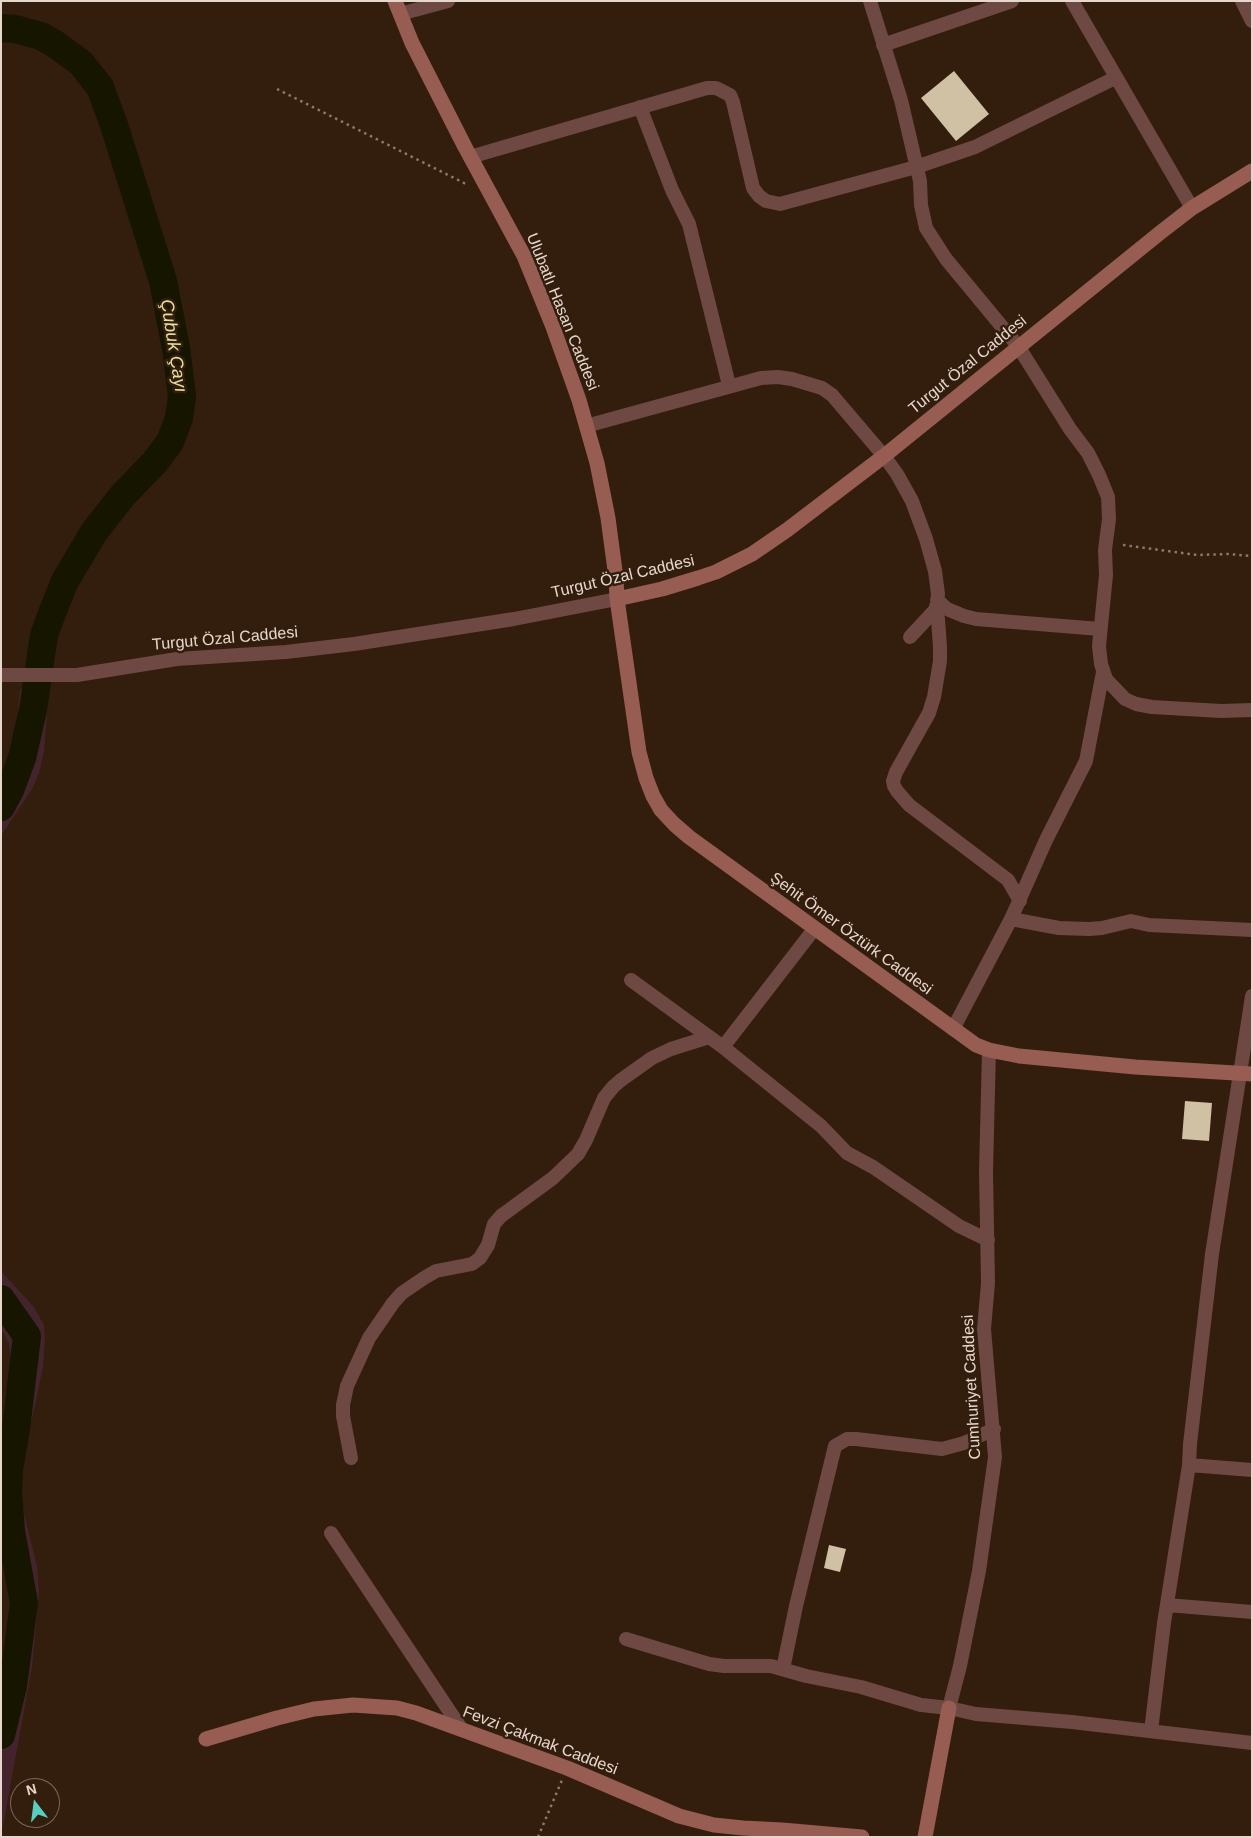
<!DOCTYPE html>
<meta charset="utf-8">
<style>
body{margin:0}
#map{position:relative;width:1253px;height:1838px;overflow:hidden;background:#331d0d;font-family:Helvetica,sans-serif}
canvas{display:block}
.frame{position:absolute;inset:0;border:2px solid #e6d7cd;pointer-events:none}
.north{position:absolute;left:10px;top:1778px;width:50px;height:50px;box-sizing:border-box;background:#331d0d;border:1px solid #7b675a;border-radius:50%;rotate:345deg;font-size:14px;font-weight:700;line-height:20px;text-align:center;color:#e6d7cd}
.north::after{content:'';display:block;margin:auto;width:18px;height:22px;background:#58cec0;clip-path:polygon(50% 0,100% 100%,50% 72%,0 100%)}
</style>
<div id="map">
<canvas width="1253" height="1838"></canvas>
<div class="frame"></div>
<div class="north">N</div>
</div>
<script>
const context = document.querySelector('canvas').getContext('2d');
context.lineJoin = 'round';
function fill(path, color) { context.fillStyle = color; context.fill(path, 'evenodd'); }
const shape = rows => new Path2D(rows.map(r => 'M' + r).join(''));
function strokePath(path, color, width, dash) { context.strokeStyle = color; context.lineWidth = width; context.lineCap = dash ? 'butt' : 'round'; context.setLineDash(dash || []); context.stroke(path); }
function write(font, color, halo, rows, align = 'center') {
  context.font = font + ' Helvetica,sans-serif'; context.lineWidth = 5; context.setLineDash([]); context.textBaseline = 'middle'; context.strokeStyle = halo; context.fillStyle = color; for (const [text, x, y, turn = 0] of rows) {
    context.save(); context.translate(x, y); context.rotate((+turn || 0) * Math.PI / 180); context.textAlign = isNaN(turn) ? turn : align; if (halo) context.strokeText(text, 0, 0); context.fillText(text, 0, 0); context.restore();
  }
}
fill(shape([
 [20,689,49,689,44,752,39,773,32,789,1,836,1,776,9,759,16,737],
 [1,1271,34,1307,44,1325,45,1339,43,1366,35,1406,23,1453,20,1481,22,1506,37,1566,39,1592,32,1667,1,1837,1,1678,13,1600,12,1591,1,1558,1,1442,12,1367,9,1344,1,1329]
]), '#43242c');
strokePath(shape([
 [1,28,15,29,41,36,55,44,81,63,100,87,114,125,163,281,176,348,182,396,179,418,170,442,155,462,123,495,94,532,65,581,54,608,44,635,33,710,22,758,10,790,1,807],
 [1,1299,27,1336,16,1429,9,1470,8,1492,11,1531,24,1603,13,1686,1,1735]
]), '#161500', 28);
fill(shape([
 [954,71,989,114,956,141,921,98],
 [1185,1101,1212,1103,1209,1141,1182,1139],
 [829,1545,846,1549,840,1572,824,1568]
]), '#d1c1a4');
strokePath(shape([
 [277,89,468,185],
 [1123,545,1197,555,1228,554,1252,556],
 [538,1837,562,1780]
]), '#8b796c', 2.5, [2.5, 4]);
strokePath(shape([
 [870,1,901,100,920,181,921,205,926,228,946,259,1018,346,1070,429,1088,453,1099,475,1108,497,1109,519,1105,550,1106,575,1099,646,1101,664,1106,679,1125,699,1136,704,1152,707,1221,711,1252,710],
 [1072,1,1192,208],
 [1242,1,1252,21],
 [400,14,448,1],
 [883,45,1012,1],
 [640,107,672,190,689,224,729,385],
 [470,157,707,88,716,88,730,95,733,102,753,188,759,196,766,201,780,204,916,167,975,147,1115,78],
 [586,426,761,378,778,377,792,379,822,388,832,395,884,456,897,474,912,501,926,539,935,571,938,594,937,604,935,610,910,637],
 [937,600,947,609,964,616,976,619,1100,629],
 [935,610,938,619,940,647,940,661,934,697,929,713,896,772,893,781,894,786,897,791,909,805,1008,880,1020,901],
 [1,675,77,675,177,659,286,652,354,644,514,619,617,599],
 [1011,919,1059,928,1089,929,1102,928,1131,921,1149,925,1252,930],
 [631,980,723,1047,821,1126,847,1153,873,1167,959,1226,988,1240],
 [953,1029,1011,919,1046,840,1086,761,1103,672],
 [723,1047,815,928],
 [351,1458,343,1416,343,1405,347,1386,369,1338,393,1303,402,1293,424,1278,436,1271,472,1264,480,1258,488,1245,494,1224,501,1216,553,1178,578,1154,586,1140,604,1098,613,1087,621,1080,652,1058,671,1049,709,1037],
 [1189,1465,1252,1470],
 [331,1533,462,1730],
 [1167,1605,1252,1612],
 [626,1639,709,1664,724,1666,771,1666,806,1676,861,1687,921,1705,949,1708,976,1714,1072,1722,1252,1743],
 [783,1669,796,1606,835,1446,847,1439,856,1439,942,1449,964,1443,994,1429],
 [949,1708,960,1666,979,1571,995,1457,984,1329,988,1283,986,1172,989,1050],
 [1151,1731,1164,1623,1189,1465,1190,1444,1212,1254,1252,996]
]), '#6e4842', 14);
strokePath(shape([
 [395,1,412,43,465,147,524,256,553,327,579,400,597,463,608,518,616,578,617,599,639,752,646,778,653,796,661,810,674,824,689,837,976,1045,989,1050,1019,1056,1135,1067,1252,1074],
 [617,599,662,589,698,578,716,572,752,554,787,530,884,456,1161,232,1192,208,1252,171],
 [206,1739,277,1718,314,1709,353,1705,397,1708,416,1713,567,1768,679,1816,714,1825,743,1828,782,1830,862,1837],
 [925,1837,949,1708]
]), '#975c52', 15);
write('16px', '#e6d7cd', '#331d0d', [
 ["Ulubatlı Hasan Caddesi",562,312,68],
 ["Turgut Özal Caddesi",968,365,-39],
 ["Turgut Özal Caddesi",623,577,-13],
 ["Turgut Özal Caddesi",225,639,-5],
 ["Şehit Ömer Öztürk Caddesi",851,934,36],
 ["Cumhuriyet Caddesi",972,1387,-93],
 ["Fevzi Çakmak Caddesi",540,1741,21]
]);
write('italic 18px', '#e1e09c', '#331d0d', [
 ["Çubuk Çayı",173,346,81]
]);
</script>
